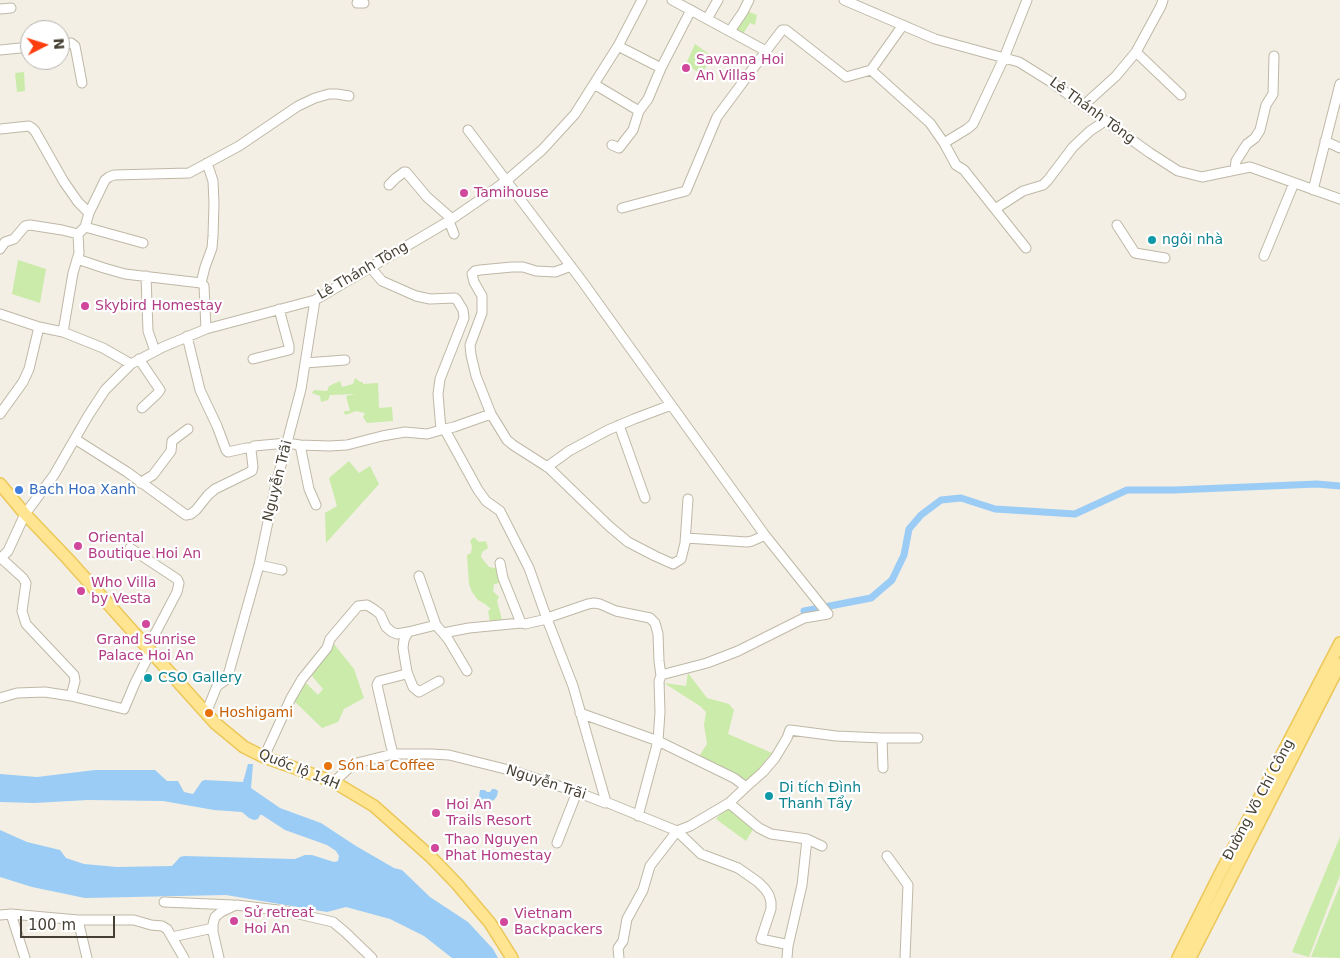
<!DOCTYPE html>
<meta charset="utf-8">
<style>
body{margin:0}
#map{position:relative;width:1340px;height:958px;overflow:hidden;background:#f3efe4;font-family:"DejaVu Sans",sans-serif}
canvas{display:block}
.north{position:absolute;left:20px;top:20px;width:50px;height:50px;box-sizing:border-box;background:#fff;border:1px solid #b5b2ad;border-radius:50%;rotate:85deg;font-size:14px;font-weight:700;line-height:20px;text-align:center;color:#463f33}
.north::after{content:'';display:block;margin:auto;width:18px;height:22px;background:#ff3e0f;clip-path:polygon(50% 0,100% 100%,50% 72%,0 100%)}
.scale{position:absolute;left:20px;top:916px;width:95px;height:22px;box-sizing:border-box;border:2px solid #463f33;border-top:0;padding-left:6px;font-size:15px;line-height:18px;white-space:nowrap;color:#463f33;-webkit-text-stroke:4px #fff;paint-order:stroke}
</style>
<div id="map">
<canvas width="1340" height="958"></canvas>
<div class="north">N</div>
<div class="scale">100 m</div>
</div>
<script>
const context = document.querySelector('canvas').getContext('2d');
context.lineJoin = 'round';
function fill(path, color) { context.fillStyle = color; context.fill(path, 'evenodd'); }
const shape = rows => new Path2D(rows.map(r => 'M' + r).join(''));
function strokePath(path, color, width, dash) { context.strokeStyle = color; context.lineWidth = width; context.lineCap = dash ? 'butt' : 'round'; context.setLineDash(dash || []); context.stroke(path); }
function write(font, color, halo, rows, align = 'center') {
  context.font = font + ' "DejaVu Sans",sans-serif'; context.lineWidth = 4.5; context.setLineDash([]); context.textBaseline = 'middle'; context.strokeStyle = halo; context.fillStyle = color; for (const [text, x, y, turn = 0] of rows) {
    context.save(); context.translate(x, y); context.rotate((+turn || 0) * Math.PI / 180); context.textAlign = isNaN(turn) ? turn : align; if (halo) context.strokeText(text, 0, 0); context.fillText(text, 0, 0); context.restore();
  }
}
fill(shape([
 [744,10,757,15,755,25,750,23,741,37,728,30],
 [695,44,713,57,704,70,698,72,686,64],
 [24,72,25,91,17,92,15,73],
 [18,260,46,269,40,303,12,294],
 [355,378,360,382,363,382,363,384,378,383,379,408,392,407,393,421,367,423,363,417,365,413,356,411,345,415,344,411,350,411,346,396,355,394,330,395,328,400,321,402,320,396,312,393,314,390,327,391,329,386,340,381,342,387,353,384],
 [349,461,359,473,370,466,379,484,326,543,325,513,337,506,329,478],
 [474,537,479,542,486,541,488,548,482,552,481,557,489,567,500,569,508,589,502,591,499,583,494,584,493,591,499,597,497,601,502,620,490,622,488,611,491,609,485,604,478,600,472,592,469,584,467,555,471,553,472,546,470,541],
 [330,639,354,669,364,698,344,709,338,722,322,728,291,698,302,679,318,695,323,689,308,671],
 [688,673,707,698,729,704,734,710,728,734,772,753,746,785,696,761,707,744,704,725,706,712,700,706,664,683,686,686],
 [728,806,755,826,746,841,716,819],
 [1340,837,1340,875,1309,957,1292,952],
 [1340,885,1340,958,1311,957]
]), '#caeba9');
fill(shape([
 [248,764,253,764,251,788,280,808,321,823,356,846,394,868,402,870,430,897,468,922,493,949,498,958,452,958,424,936,390,919,346,907,327,912,226,895,85,898,32,887,0,877,0,830,27,842,60,850,66,858,84,864,117,867,172,866,180,857,184,856,295,859,305,855,312,855,334,862,338,861,339,856,336,851,327,845,285,830,262,815,260,815,258,819,254,820,249,818,242,812,214,810,163,801,88,800,34,803,0,802,0,774,37,777,95,770,155,770,167,781,178,781,184,792,193,794,202,781,205,780,243,782],
 [492,789,495,789,498,791,497,796,494,800,489,802,483,801,479,797,480,790,485,790,487,792,490,792]
]), '#9bccf5');
strokePath(shape([
 [804,611,871,598,892,580,904,555,909,529,921,515,941,500,961,498,995,509,1075,514,1127,490,1175,490,1317,484,1340,486]
]), '#9bccf5', 7);
const minor = shape([
 [672,0,766,51,782,30,786,30,846,77,871,70,930,123,944,143,956,165,964,170,1026,248],
 [844,0,935,39,1019,62,1051,82,1150,153,1178,171,1202,177,1250,167,1340,199],
 [357,3,364,3],
 [0,9,11,8],
 [707,19,718,0],
 [730,31,743,12,749,0],
 [60,44,71,43,75,46,82,83],
 [618,46,661,68],
 [0,50,30,47],
 [1136,52,1181,95],
 [871,70,903,25],
 [594,84,639,111],
 [1084,105,1116,76,1136,52,1161,6,1163,0],
 [0,129,29,126,32,128,35,131,64,182,78,202,89,213],
 [468,130,582,281,764,534,828,614,804,618,738,651,707,663,661,675],
 [1325,141,1340,148],
 [944,143,967,129,973,124,1004,58,1027,0],
 [612,145,619,148,633,130,639,111,648,99,661,68,691,10],
 [1235,170,1236,161,1243,150,1247,144,1255,138,1260,130,1266,105,1273,94,1274,56],
 [389,185,396,178,404,172,406,172,427,197,452,219],
 [1313,190,1340,84],
 [622,208,686,191,717,117,766,51],
 [995,209,1023,191,1043,185,1048,180,1073,147,1090,131,1105,121],
 [449,221,454,234],
 [1117,225,1135,253,1165,258],
 [85,227,143,243],
 [0,249,5,242,14,239,25,226,30,225,62,230,78,234],
 [1264,256,1294,183],
 [77,259,104,268,125,274,201,283,204,286,206,329],
 [571,266,555,272,536,271,523,267,512,267,480,270,475,271,472,274,474,282,482,296,482,313,470,345,471,355,476,376,491,414,507,440,513,445,549,468,609,526,628,542,655,556,673,564,681,559,685,543,688,499],
 [370,267,382,281,416,296,430,299,455,298,457,300,463,310,464,318,440,379,438,394,441,430],
 [146,276,148,331,155,351],
 [201,283,205,267,212,248,213,236,214,203,213,181,207,163],
 [0,314,39,327,63,332,103,348,131,364],
 [63,332,73,273,79,253,78,234,85,227,89,213,105,180,109,177,114,175,189,173,239,146,298,106,315,98,329,94,337,94,349,96],
 [187,336,200,390,217,426,226,450,228,452,246,448,253,448],
 [139,359,160,390,157,394,142,408],
 [253,359,289,350,289,346,279,309],
 [305,363,345,360],
 [0,414,23,382,29,369,39,327],
 [619,425,645,498],
 [445,430,478,490,486,501,500,511,529,568,547,619,573,686,606,802],
 [75,439,127,472,186,515,191,514,196,510,208,495,215,489,252,471,253,467,251,450,254,446,287,443,300,445,329,446,347,445,382,436,405,432,427,434,441,430,454,427,491,414],
 [300,445,309,489,316,505],
 [547,467,569,451,608,430,634,419,671,405],
 [140,483,153,475,171,451,172,441,188,429],
 [686,538,747,542,752,541,761,537,764,534],
 [130,548,177,579,179,583,177,592,156,632,147,646],
 [0,559,8,551,25,514,54,475,88,416,105,390,131,364,163,347,206,329,315,300,449,221,481,199,506,181,542,150,575,114,618,46,642,0],
 [0,559,1,558,23,578,26,583,22,611,26,624,74,675,75,681,71,696],
 [500,563,503,578,521,623],
 [259,565,282,570],
 [419,576,436,625,448,639,467,671],
 [547,618,588,604,594,603,600,604,616,611,650,618,655,623,658,634,659,661,661,676,659,681,660,712,658,741,638,816],
 [443,633,469,628,521,623,525,624,547,619],
 [407,672,413,687,419,692,439,681],
 [0,698,17,693,45,692,71,696,124,709,135,683,151,651],
 [206,713,217,686,227,679,259,565,275,488,301,389,315,300],
 [580,713,658,741,734,778,746,787],
 [882,738,883,768],
 [393,754,390,742,377,685,379,681,406,674,407,672,403,648,404,640,408,632,436,625],
 [264,757,291,698,302,679,327,648,330,639,358,606,367,605,375,610,380,614,386,627,392,632,397,634,408,632],
 [334,782,353,764,393,754,431,754,449,755,513,771,577,792,605,803,606,802,677,831,690,826,729,803,746,787,763,772,775,758,787,738,790,730,836,736,882,738,918,738],
 [729,803,759,828,771,834,807,839,822,846],
 [557,843,577,792],
 [887,856,908,885,905,958],
 [164,902,233,905],
 [11,914,25,958],
 [0,915,11,914,78,920,134,920,151,925,162,926,167,929,184,958],
 [78,920,87,958],
 [172,937,213,928],
 [788,946,802,885,807,839],
 [219,958,213,932,213,924,215,917,221,912,236,905,286,911,333,922,345,932,372,958],
 [619,958,618,948,623,941,627,919,643,890,650,866,677,831,701,854,738,868,758,882,765,889,769,895,771,902,771,909,761,939,785,944,788,946,787,958]
]);
const major = shape([
 [0,484,25,514,67,558,215,723,244,747,264,757,334,782,374,806,431,857,457,884,490,923,512,958],
 [1178,958,1220,874,1340,643],
 [1190,958,1340,664]
]);
strokePath(minor, '#bfb8a6', 11);
strokePath(major, '#ecc759', 14);
strokePath(minor, '#fff', 9);
strokePath(major, '#ffe591', 11);
for (const [x, y, r, color] of [
 [686,68,5,"#d1479c"],
 [464,193,5,"#d1479c"],
 [1152,240,5,"#0f9aa8"],
 [85,306,5,"#d1479c"],
 [19,490,5,"#3f7fe0"],
 [78,546,5,"#d1479c"],
 [81,591,5,"#d1479c"],
 [146,624,5,"#d1479c"],
 [148,678,5,"#0f9aa8"],
 [209,713,5,"#e8710a"],
 [328,766,5,"#e8710a"],
 [769,796,5,"#0f9aa8"],
 [436,813,5,"#d1479c"],
 [435,848,5,"#d1479c"],
 [234,921,5,"#d1479c"],
 [504,922,5,"#d1479c"]
]) { const dot = new Path2D(); dot.arc(x, y, r, 0, 2 * Math.PI); context.fillStyle = color; context.fill(dot); strokePath(dot, '#fff', 2); }
write('14px', '#b23c85', '#fff', [
 ["Savanna Hoi",696,60],
 ["An Villas",696,76],
 ["Tamihouse",474,193],
 ["Skybird Homestay",95,306],
 ["Oriental",88,538],
 ["Boutique Hoi An",88,554],
 ["Who Villa",91,583],
 ["by Vesta",91,599],
 ["Grand Sunrise",146,640,"center"],
 ["Palace Hoi An",146,656,"center"],
 ["Hoi An",446,805],
 ["Trails Resort",446,821],
 ["Thao Nguyen",445,840],
 ["Phat Homestay",445,856],
 ["Sử retreat",244,913],
 ["Hoi An",244,929],
 ["Vietnam",514,914],
 ["Backpackers",514,930]
], 'left');
write('14px', '#463f33', '#fff', [
 ["Lê Thánh Tông",1092,111,36],
 ["Lê Thánh Tông",363,271,-30],
 ["Nguyễn Trãi",278,481,-76],
 ["Quốc lộ 14H",299,770,22],
 ["Nguyễn Trãi",546,783,18],
 ["Đường Võ Chí Công",1259,800,-62]
]);
write('14px', '#0d838f', '#fff', [
 ["ngôi nhà",1162,240],
 ["CSO Gallery",158,678],
 ["Di tích Đình",779,788],
 ["Thanh Tẩy",779,804]
], 'left');
write('14px', '#366cbe', '#fff', [
 ["Bach Hoa Xanh",29,490]
], 'left');
write('14px', '#c56008', '#fff', [
 ["Hoshigami",219,713],
 ["Són La Coffee",338,766]
], 'left');
</script>
